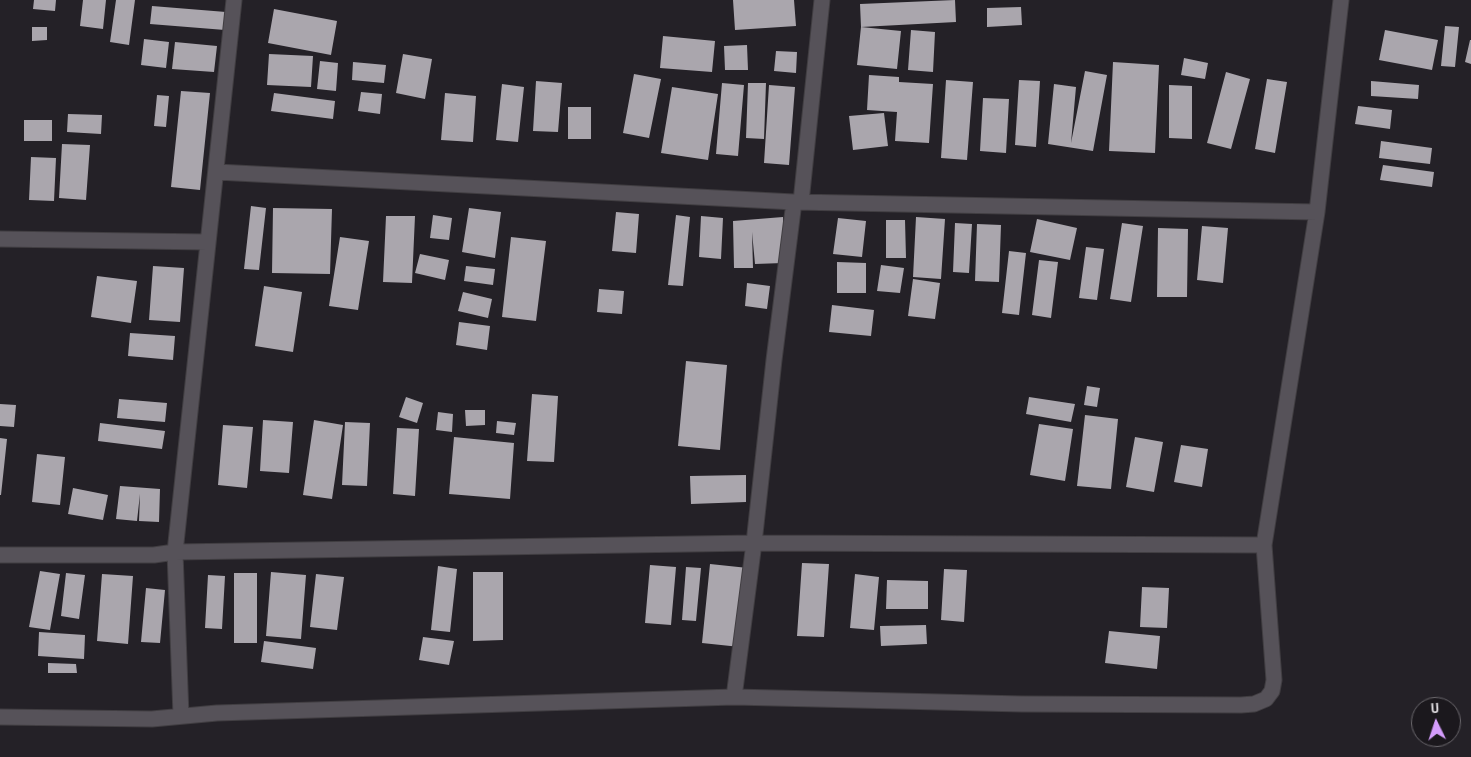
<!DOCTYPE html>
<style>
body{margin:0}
#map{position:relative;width:1471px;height:757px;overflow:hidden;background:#242127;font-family:"Archivo Narrow",sans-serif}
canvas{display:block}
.north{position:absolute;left:1411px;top:697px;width:50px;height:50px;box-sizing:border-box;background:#1b181d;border:1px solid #6a676c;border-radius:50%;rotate:356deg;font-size:14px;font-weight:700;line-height:20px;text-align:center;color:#e1dee2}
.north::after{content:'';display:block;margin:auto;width:18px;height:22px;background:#d49cfc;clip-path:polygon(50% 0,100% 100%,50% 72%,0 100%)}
</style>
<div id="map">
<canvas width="1471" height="757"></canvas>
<div class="north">U</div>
</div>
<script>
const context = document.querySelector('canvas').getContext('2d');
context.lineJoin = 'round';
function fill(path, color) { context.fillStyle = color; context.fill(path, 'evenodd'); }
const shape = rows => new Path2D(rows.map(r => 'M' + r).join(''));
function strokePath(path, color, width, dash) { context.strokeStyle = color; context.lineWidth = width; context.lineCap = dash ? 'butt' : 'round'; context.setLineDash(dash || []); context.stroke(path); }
fill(shape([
 [34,0,56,0,55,11,33,9],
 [83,0,106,0,103,29,80,26],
 [116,0,135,0,129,45,110,42],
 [733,0,794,0,796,26,735,30],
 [955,0,956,22,861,27,860,4],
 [152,6,226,12,225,30,150,24],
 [1021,7,1022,25,987,27,987,8],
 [274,9,337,21,331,55,268,43],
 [1445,26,1459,27,1455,67,1441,66],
 [32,27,47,27,47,40,32,41],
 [861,27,901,31,897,69,857,65],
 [911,30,935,32,933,72,908,70],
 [1385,30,1438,40,1432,70,1379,60],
 [663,36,715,41,712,72,660,68],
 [144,39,169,42,166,68,141,65],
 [1470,40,1471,40,1471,64,1465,62],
 [175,42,217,46,214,72,172,69],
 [747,45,748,70,725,70,724,46],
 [776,51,797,52,796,73,774,71],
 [269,54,313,56,311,87,267,85],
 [403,54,432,59,425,99,396,93],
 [1184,58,1208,63,1205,79,1181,75],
 [320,61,338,63,336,91,317,89],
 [353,62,386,65,384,83,352,80],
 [1113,62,1159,65,1155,153,1109,151],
 [1085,71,1107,75,1093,151,1048,144,1054,84,1076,87,1071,143],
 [1226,72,1250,79,1231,149,1207,143],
 [634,74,661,79,649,138,623,133],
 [869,75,899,77,899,82,933,84,929,143,895,141,897,112,867,110],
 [1267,79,1287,82,1275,153,1255,149],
 [946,80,973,82,967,160,941,158],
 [1019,80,1040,81,1036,147,1015,145],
 [536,81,562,83,558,132,533,131],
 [1371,81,1419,85,1418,99,1371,96],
 [722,83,744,85,738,156,716,154],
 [748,83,766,83,764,139,746,138],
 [502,84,524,87,518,142,496,140],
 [769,85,795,87,789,165,764,163],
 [1169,85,1192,86,1192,139,1169,138],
 [672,87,718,94,708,160,661,153],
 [181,91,210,93,200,190,171,187],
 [361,92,382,94,380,114,358,111],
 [274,93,335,101,333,119,271,111],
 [445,93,476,96,473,142,441,140],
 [157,95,169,96,166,127,154,126],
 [983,98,1009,99,1006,153,980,151],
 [1358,106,1392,110,1390,129,1355,124],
 [568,107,591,107,591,139,568,139],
 [884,113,888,146,853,150,849,116],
 [68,114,102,115,101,134,67,132],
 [24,120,52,120,52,141,24,141],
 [1381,141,1432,148,1430,164,1379,158],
 [62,144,90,145,86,200,59,198],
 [31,157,56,158,54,201,29,200],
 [1383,165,1434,172,1432,187,1380,180],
 [251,206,266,208,259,270,244,269],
 [273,208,332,209,330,274,272,273],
 [469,208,501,212,495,258,462,252],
 [616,212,639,214,636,253,612,251],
 [433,215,452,218,449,240,430,238],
 [676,215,690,217,683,286,668,285],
 [386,216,415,216,412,283,383,282],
 [701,216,723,218,721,259,699,257],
 [783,217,783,263,755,264,752,232,753,268,734,268,733,221],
 [916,217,945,219,941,279,913,277],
 [838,218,866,221,862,257,833,254],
 [1037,219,1077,228,1070,260,1030,252],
 [886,220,905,220,906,258,886,258],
 [955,223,972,224,969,273,953,272],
 [1122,223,1143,226,1131,302,1110,299],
 [977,224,1001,225,999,282,975,281],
 [1202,226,1228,228,1223,283,1197,280],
 [1158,228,1188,229,1187,297,1157,297],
 [340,237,369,241,358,310,329,306],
 [511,237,546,241,536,321,502,317],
 [1086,247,1104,249,1097,300,1079,298],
 [1009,251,1026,253,1019,315,1002,313],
 [420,254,449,260,445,280,415,273],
 [1039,260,1058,262,1051,318,1032,315],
 [837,262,866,263,866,293,837,293],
 [881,265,904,268,900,293,877,291],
 [153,266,184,268,180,322,149,320],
 [466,266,495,269,493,285,464,281],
 [97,276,137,281,131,323,91,317],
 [913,279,940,283,935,319,908,316],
 [747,283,770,286,767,309,745,306],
 [264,286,302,292,293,352,255,346],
 [599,289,624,291,622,314,597,312],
 [463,292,492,299,488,318,458,311],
 [832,305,874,310,871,336,829,332],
 [459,322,490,326,487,350,456,345],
 [130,333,175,336,173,360,128,356],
 [686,361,727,365,720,450,678,446],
 [1087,386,1100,388,1097,407,1084,405],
 [532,394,558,396,554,462,527,461],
 [406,397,423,403,417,423,399,417],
 [1029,397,1075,404,1071,422,1026,414],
 [119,399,167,403,165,422,117,418],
 [0,404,16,405,14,427,0,426],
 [465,410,485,410,485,425,466,426],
 [438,412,453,414,452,432,436,430],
 [1085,415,1118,419,1111,489,1077,486],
 [263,420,293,422,289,473,260,471],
 [314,420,343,425,332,499,303,495],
 [497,421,516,423,514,435,496,433],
 [345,422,370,423,367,486,342,485],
 [100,423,165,431,162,449,98,441],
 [1039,424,1073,429,1065,481,1030,475],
 [223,425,253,427,247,488,218,485],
 [397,428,419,429,415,496,393,494],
 [454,437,514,443,510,499,449,494],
 [1135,437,1163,442,1154,492,1126,487],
 [0,438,7,439,1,495,0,495],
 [1181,445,1208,449,1202,487,1174,482],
 [37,454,65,457,60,505,32,502],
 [746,475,746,502,691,504,690,476],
 [120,486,160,489,159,522,139,521,140,494,137,521,116,519],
 [73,488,108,495,103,520,68,514],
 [802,563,829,564,824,637,797,636],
 [710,564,748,568,740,647,702,643],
 [650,565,676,567,671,625,645,623],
 [438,566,457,569,450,632,431,630],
 [686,567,701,568,696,621,682,620],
 [944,569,967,570,964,622,941,620],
 [40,571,60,574,50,630,29,627],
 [271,572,306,575,301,639,266,636],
 [473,572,503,572,503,640,473,641],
 [66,573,85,575,79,619,61,616],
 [234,573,257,573,257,643,234,643],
 [102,574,133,576,128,644,97,641],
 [316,574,344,577,337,630,310,627],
 [855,574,879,577,874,630,850,628],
 [208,575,225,576,222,629,205,628],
 [887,580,928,581,928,609,886,609],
 [1142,587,1169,588,1167,628,1140,627],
 [146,588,165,590,160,643,141,642],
 [926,625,927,644,881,646,880,626],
 [1109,631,1160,636,1157,669,1105,663],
 [39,632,85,635,84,659,38,656],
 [423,637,454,641,449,665,419,660],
 [264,641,316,648,313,669,261,662],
 [48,663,76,664,77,673,48,673]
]), '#aaa6ad');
const minor = shape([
 [234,0,175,552,754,543,1264,545],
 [217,172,794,202,1317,212],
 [801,202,822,0],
 [0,239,208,242],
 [0,555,154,555,175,552,181,716],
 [734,697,754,543,774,360,794,202],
 [0,717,152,719,217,713,734,697,1022,704,1241,705,1254,704,1266,699,1272,691,1274,680,1264,545,1317,212,1341,0]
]);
strokePath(minor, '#413e42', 17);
strokePath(minor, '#565259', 15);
</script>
